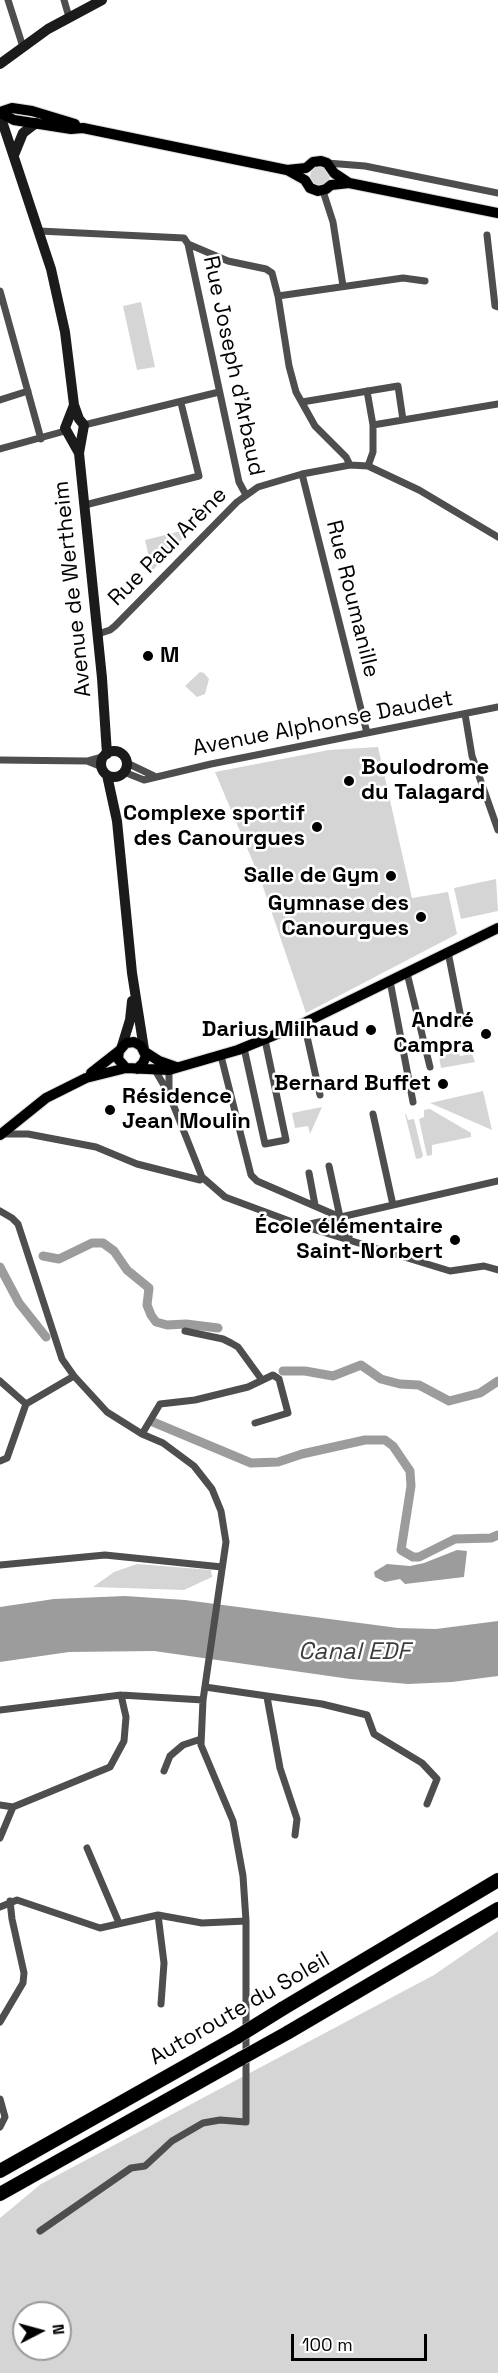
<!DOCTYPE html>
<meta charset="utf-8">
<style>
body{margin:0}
#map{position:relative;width:498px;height:2373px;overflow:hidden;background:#fff;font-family:"Space Grotesk",sans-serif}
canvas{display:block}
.north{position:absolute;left:12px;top:2301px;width:60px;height:60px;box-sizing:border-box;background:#fff;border:2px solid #999;border-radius:50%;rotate:84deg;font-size:16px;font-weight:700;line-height:24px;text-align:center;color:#000}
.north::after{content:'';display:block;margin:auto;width:21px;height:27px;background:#000;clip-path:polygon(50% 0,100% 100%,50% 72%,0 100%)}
.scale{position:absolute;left:291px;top:2334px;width:136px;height:27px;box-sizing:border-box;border:3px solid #000;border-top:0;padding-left:8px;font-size:18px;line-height:21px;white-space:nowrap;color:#000;-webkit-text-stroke:4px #fff;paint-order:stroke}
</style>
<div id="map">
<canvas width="498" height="2373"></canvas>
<div class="north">N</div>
<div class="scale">100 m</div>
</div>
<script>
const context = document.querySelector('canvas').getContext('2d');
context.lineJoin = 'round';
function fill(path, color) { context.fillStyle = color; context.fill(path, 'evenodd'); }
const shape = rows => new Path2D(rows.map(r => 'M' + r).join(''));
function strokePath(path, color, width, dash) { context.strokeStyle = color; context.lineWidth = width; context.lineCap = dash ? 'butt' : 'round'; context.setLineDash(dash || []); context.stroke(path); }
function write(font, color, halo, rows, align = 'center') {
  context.font = font + ' "Space Grotesk",sans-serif'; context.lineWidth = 5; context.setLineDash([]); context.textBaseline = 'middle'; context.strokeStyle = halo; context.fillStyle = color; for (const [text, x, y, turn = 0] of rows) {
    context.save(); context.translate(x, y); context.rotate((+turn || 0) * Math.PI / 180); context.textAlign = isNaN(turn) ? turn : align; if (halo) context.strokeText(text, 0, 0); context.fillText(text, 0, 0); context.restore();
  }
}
fill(shape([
 '310 176a10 10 0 1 1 20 0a10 10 0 1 1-20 0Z',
 [141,302,155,367,137,370,123,306],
 [193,528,152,571,145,540],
 [200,672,204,673,209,679,205,694,197,697,185,686],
 [378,747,412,898,448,892,457,934,306,1013,261,881,215,772,329,750],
 [496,879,498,911,461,919,454,888],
 [447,1048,458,1048,460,1056,472,1054,475,1062,441,1068,439,1056],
 [483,1091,492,1130,430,1103],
 [322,1107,310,1134,308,1126,295,1128,292,1113],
 [430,1109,471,1133,471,1137,432,1145,432,1155,427,1156,419,1119,424,1117,424,1110],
 [405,1114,406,1114,408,1120,414,1119,423,1156,421,1158,416,1159],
 [137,1564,211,1570,212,1577,184,1590,93,1587,114,1572],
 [498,1931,498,2373,0,2373,0,2218,41,2184,434,1975],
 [24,2313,60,2313,60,2349,24,2349]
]), '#d5d5d5');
fill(shape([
 [457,1550,467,1551,464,1577,405,1584,400,1579,385,1582,375,1577,374,1572,387,1564,410,1566,424,1563],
 [125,1596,185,1600,398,1628,436,1629,498,1621,498,1676,452,1682,408,1684,350,1679,154,1651,69,1652,0,1662,0,1607,54,1599]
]), '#9c9c9c');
strokePath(shape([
 [43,1256,59,1259,92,1243,103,1243,114,1251,127,1270,149,1288,147,1305,151,1315,156,1322,167,1325,186,1324,218,1328],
 [0,1267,19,1303,46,1337],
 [283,1371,305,1371,333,1376,361,1365,381,1379,400,1384,419,1385,449,1401,480,1393,498,1381],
 [153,1422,251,1463,278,1462,302,1454,365,1440,385,1440,393,1446,410,1471,411,1486,401,1550,413,1557,419,1557,455,1539,491,1538,498,1535]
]), '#9c9c9c', 9);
const primary = shape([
 [0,112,12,108,32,111,75,124],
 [0,113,14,120,71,129,83,128,287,170,305,180,310,188,318,191,326,189,331,185,349,183,498,213],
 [287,170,306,168,313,162,321,161,327,163,334,173,349,183],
 [145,1052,159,1061,176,1067],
 [126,1068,118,1059,119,1051,126,1043,134,1042,141,1046,146,1056,143,1063,137,1069],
 [91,1073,119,1051],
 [0,1135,46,1098,86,1078,126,1068,169,1070,238,1050,304,1023,498,928]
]);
const highway = shape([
 [282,2009,498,1880],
 [287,2033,498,1909],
 [0,2171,237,2037],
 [0,2194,242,2058]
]);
strokePath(primary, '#dbdbdb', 12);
strokePath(highway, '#dbdbdb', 15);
strokePath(shape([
 [8,0,23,47],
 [64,0,69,17],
 [327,163,365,166,498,193],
 [323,191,333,222,343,286],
 [39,231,184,238,188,244,228,261,266,269,272,273,278,296,289,366,296,392,315,426,346,457,350,465],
 [487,235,495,306,498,307],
 [188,244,239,482,246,495],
 [0,291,41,439],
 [278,296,403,278,425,281],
 [367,391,373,425,373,452,368,466],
 [0,400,28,391],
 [302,402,398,386,403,420],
 [84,425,219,392],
 [373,425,498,404],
 [0,449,65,431],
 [302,474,367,733],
 [85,505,199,476,181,403],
 [98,634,110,630,115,626,237,502,258,487,302,474,350,465,368,466,419,490,498,537],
 [465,714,472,756,498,830],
 [0,760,87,761,102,767],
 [87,761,105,756],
 [127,763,154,776],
 [124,772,144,780,211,764,498,707],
 [448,952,462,1023],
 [407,973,430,1067],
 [390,981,413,1102],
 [304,1023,320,1095],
 [244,1048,265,1144,286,1140,265,1040],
 [221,1056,251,1175,257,1181,340,1217],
 [155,1070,169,1094,202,1177,225,1197,303,1226,450,1271,484,1266,498,1270],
 [169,1094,169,1070],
 [373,1114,393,1205],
 [6,1134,28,1134,96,1147,137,1164,200,1180],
 [329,1166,340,1217],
 [309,1173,315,1205],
 [0,1211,12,1218,18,1224,62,1359,74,1376,107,1412,142,1434,163,1443,194,1466,212,1489,221,1511,226,1542,203,1700,201,1745,233,1821,243,1876,246,1921,246,2122,220,2120,203,2123,172,2141,145,2166,131,2168,40,2231],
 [333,1219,339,1230,349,1237],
 [306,1225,498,1181],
 [185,1331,223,1339,231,1343,238,1347,262,1380],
 [0,1381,26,1404],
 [142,1434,160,1404,195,1400,248,1387,273,1375,279,1379,288,1413,255,1423],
 [0,1461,7,1458,26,1404,74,1376],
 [0,1565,105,1555,222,1567],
 [205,1687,322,1704,367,1715,374,1734,422,1763,437,1779,427,1804],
 [267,1697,280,1768,297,1819,295,1835],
 [0,1710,121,1695,203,1700],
 [164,1771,170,1756,183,1745,201,1739],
 [0,1805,13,1807],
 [0,1838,13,1807,110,1767,124,1741,126,1717,121,1695],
 [87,1848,119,1923],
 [0,1907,17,1900,100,1928,158,1915,202,1923,246,1921],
 [158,1915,164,1963,161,2004],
 [0,2022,23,1983,24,1973,12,1919,10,1901],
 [0,2099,5,2117,0,2127]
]), '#4e4e4e', 7);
strokePath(shape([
 [0,64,48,29,102,0],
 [0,115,51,269,65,332,74,405,79,419,84,425,79,453,102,678,107,754],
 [14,155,23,133,36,123],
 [74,405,65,428,79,453],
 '101 764a13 13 0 1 1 26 0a13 13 0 1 1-26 0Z',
 [107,775,117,821,132,973,144,1049],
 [122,1046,130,1020,132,1001]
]), '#1b1b1b', 10);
strokePath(primary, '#000', 10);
strokePath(highway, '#000', 14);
const highwayBridge = shape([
 [237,2037,282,2009],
 [242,2058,287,2033]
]);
strokePath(highwayBridge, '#dbdbdb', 15, []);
strokePath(highwayBridge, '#000', 14);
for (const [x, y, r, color] of [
 [148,656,6,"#000"],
 [349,781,6,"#000"],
 [317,827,6,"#000"],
 [391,876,6,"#000"],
 [421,917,6,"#000"],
 [371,1030,6,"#000"],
 [486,1034,6,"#000"],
 [443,1084,6,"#000"],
 [110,1110,6,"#000"],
 [455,1240,6,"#000"]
]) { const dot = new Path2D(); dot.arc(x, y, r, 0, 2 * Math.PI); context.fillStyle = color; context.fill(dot); strokePath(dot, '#fff', 2); }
write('22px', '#000', '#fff', [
 ["Rue Joseph d'Arbaud",233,366,78],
 ["Rue Paul Arène",168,547,-45],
 ["Avenue de Wertheim",73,589,-96],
 ["Rue Roumanille",352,599,76],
 ["Avenue Alphonse Daudet",323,724,-11],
 ["Autoroute du Soleil",240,2009,-30]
]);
write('bold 22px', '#000', '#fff', [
 ["M",160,656,"left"],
 ["Boulodrome",361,768,"left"],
 ["du Talagard",361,793,"left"],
 ["Complexe sportif",305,814],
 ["des Canourgues",305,839],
 ["Salle de Gym",379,876],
 ["Gymnase des",409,904],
 ["Canourgues",409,929],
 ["André",474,1021],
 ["Campra",474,1046],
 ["Darius Milhaud",359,1030],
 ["Bernard Buffet",431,1084],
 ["Résidence",122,1097,"left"],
 ["Jean Moulin",122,1122,"left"],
 ["École élémentaire",443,1227],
 ["Saint-Norbert",443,1252]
], 'right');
write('italic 24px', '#3d3d3d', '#fff', [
 ["Canal EDF",354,1652]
]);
</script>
